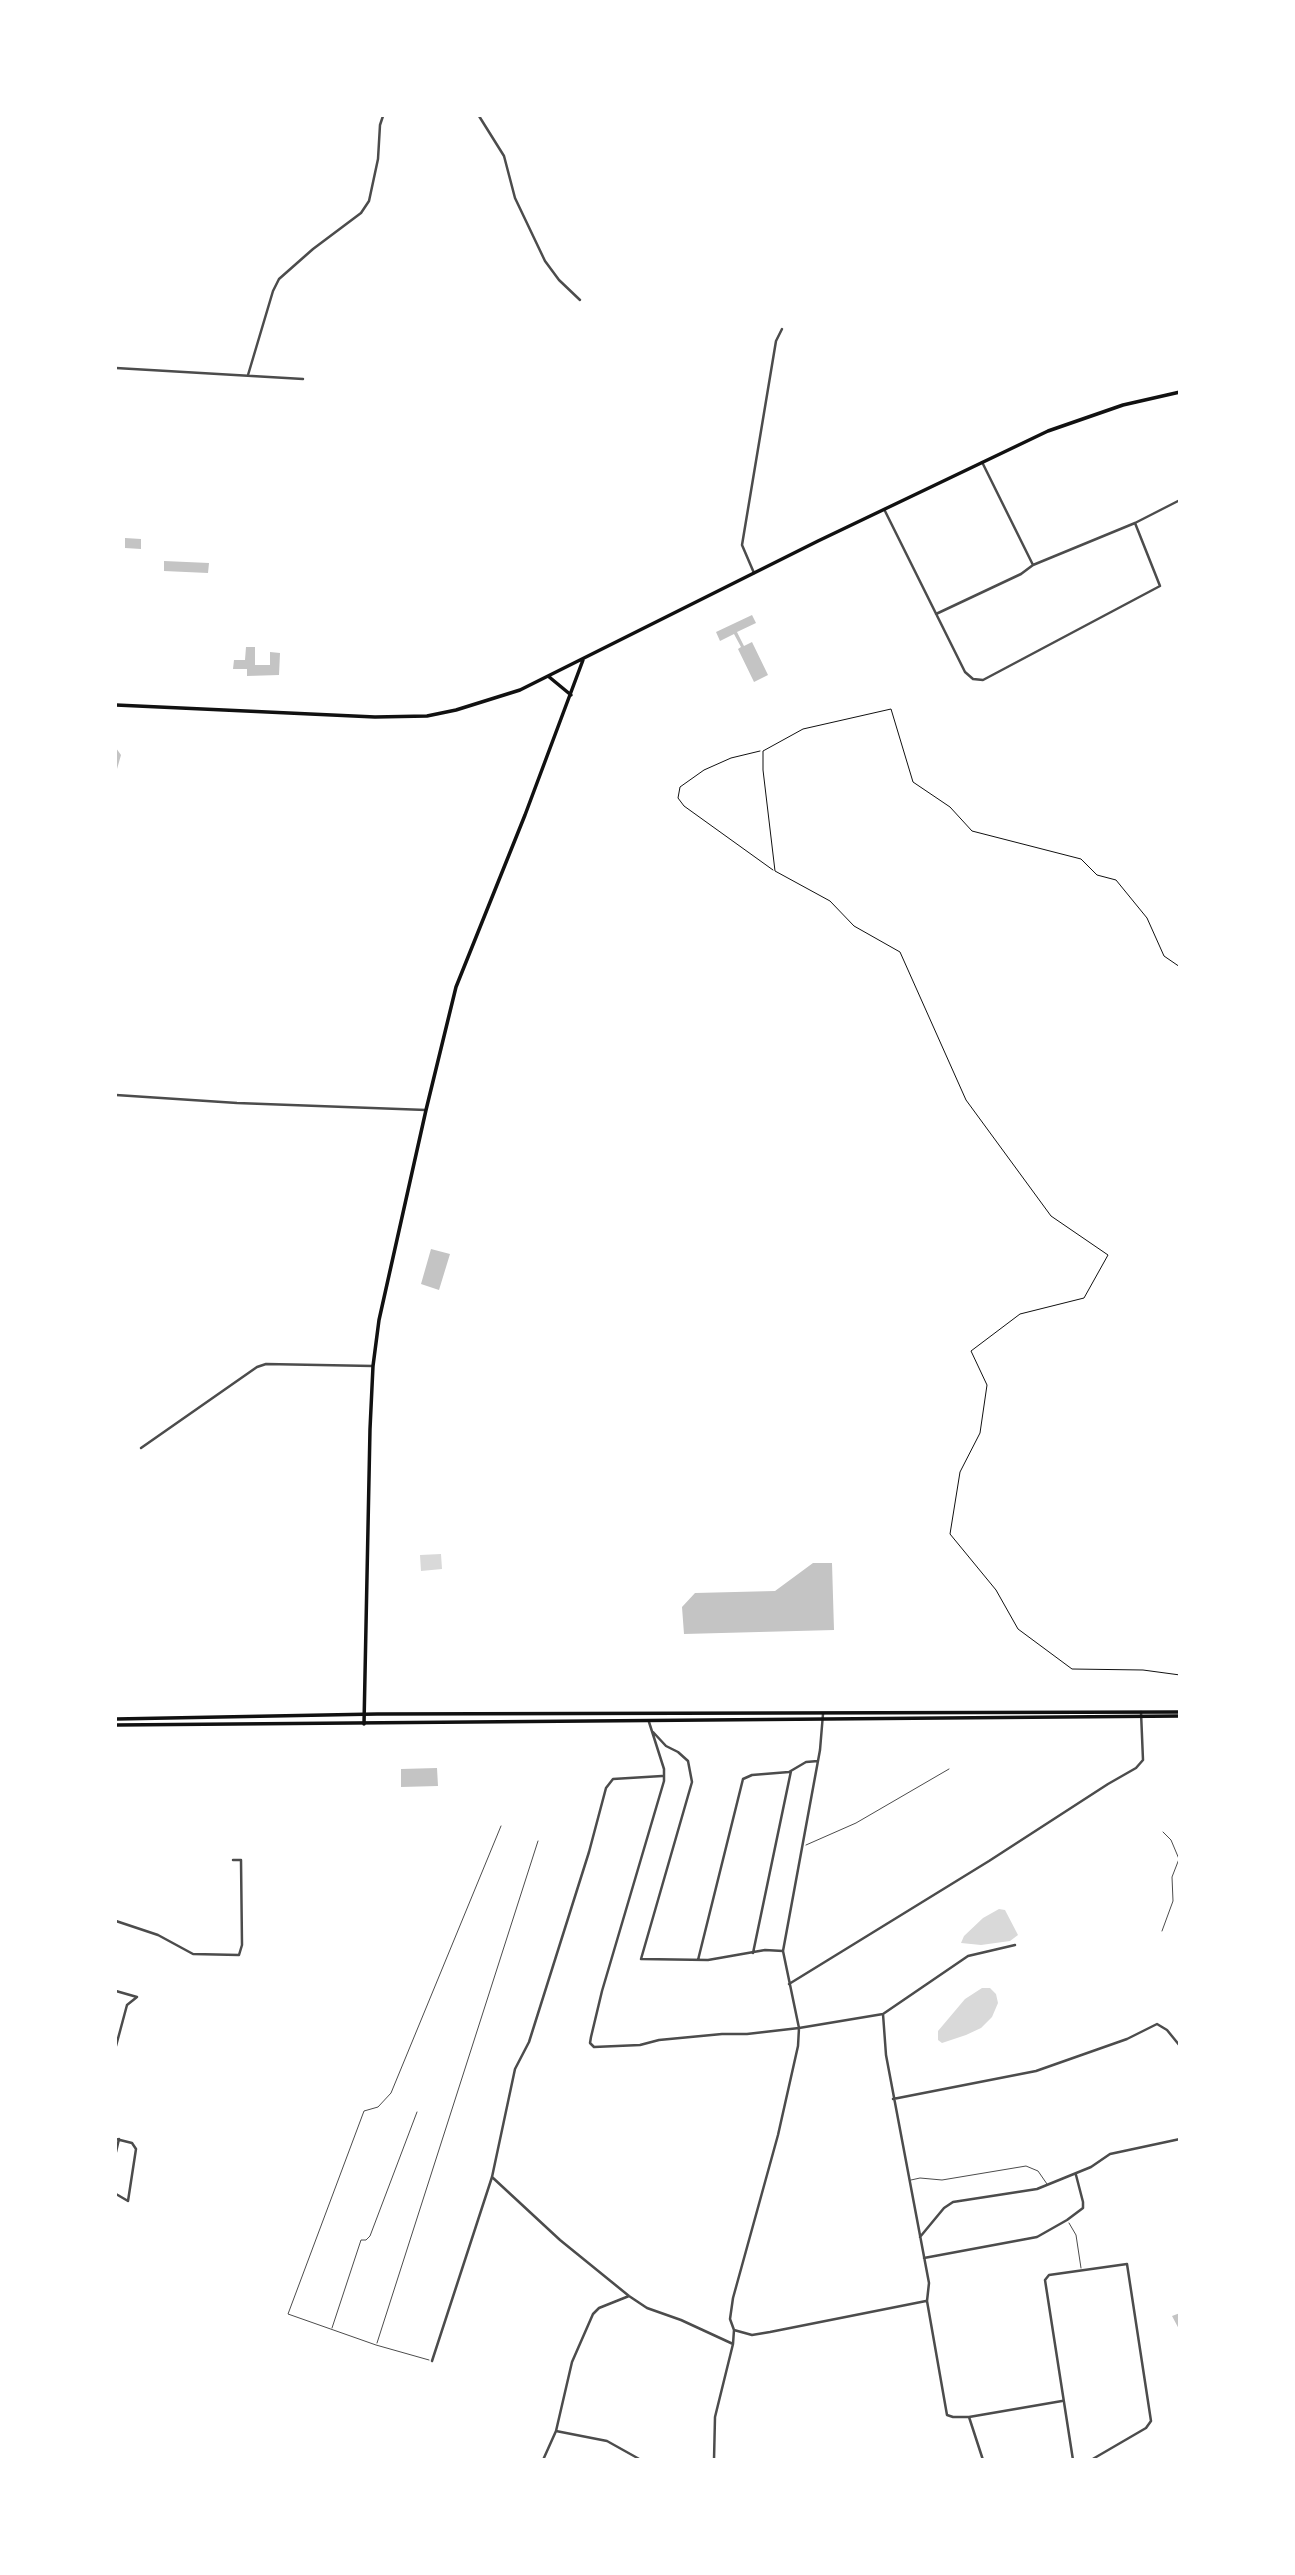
<!DOCTYPE html>
<style>
body{margin:0}
#map{position:relative;width:1295px;height:2575px;overflow:hidden;background:#fff;font-family:"Sofia Sans Condensed",sans-serif}
canvas{display:block}
.frame{position:absolute;inset:0;border:117px solid #fff;pointer-events:none}
</style>
<div id="map">
<canvas width="1295" height="2575"></canvas>
<div class="frame"></div>
</div>
<script>
const context = document.querySelector('canvas').getContext('2d');
context.lineJoin = 'round';
function fill(path, color) { context.fillStyle = color; context.fill(path, 'evenodd'); }
const shape = rows => new Path2D(rows.map(r => 'M' + r).join(''));
function strokePath(path, color, width, dash) { context.strokeStyle = color; context.lineWidth = width; context.lineCap = dash ? 'butt' : 'round'; context.setLineDash(dash || []); context.stroke(path); }
fill(shape([
 [441,1554,442,1569,421,1571,420,1555],
 [999,1909,1005,1910,1018,1935,1010,1941,981,1945,961,1943,964,1936,983,1918],
 [982,1988,990,1988,996,1994,998,2003,992,2017,981,2028,966,2035,942,2043,938,2040,938,2031,965,1999]
]), '#d9d9d9');
fill(shape([
 [125,538,141,539,141,549,125,548],
 [164,561,209,563,208,573,164,571],
 [752,615,756,623,737,632,744,646,752,642,768,675,754,682,738,649,741,647,734,634,720,641,716,632],
 [246,647,255,647,255,665,270,665,270,652,280,653,279,675,247,676,247,669,233,669,234,660,245,660],
 [116,748,121,755,117,769,116,769],
 [431,1249,450,1254,439,1290,421,1284],
 [813,1563,832,1563,834,1630,684,1634,682,1607,695,1593,775,1591],
 [437,1768,438,1786,401,1787,401,1769],
 [1180,2313,1180,2331,1172,2316]
]), '#c4c4c4');
strokePath(shape([
 [760,751,731,758,704,770,680,787,678,798,684,806,773,870],
 [1180,967,1164,956,1147,918,1116,880,1097,875,1081,859,972,831,950,807,913,782,891,709,803,729,763,751,763,770,775,871,830,901,854,926,900,952,966,1100,1051,1216,1108,1255,1084,1298,1020,1314,971,1351,987,1385,980,1433,960,1472,950,1534,996,1590,1018,1629,1072,1669,1143,1670,1180,1675]
]), '#111', 1);
strokePath(shape([
 [806,1845,856,1823,949,1769],
 [1162,1931,1173,1901,1172,1877,1179,1859,1171,1840,1163,1832],
 [911,2180,920,2178,942,2180,1026,2166,1038,2171,1047,2184],
 [1069,2223,1076,2235,1081,2268],
 [332,2328,361,2240,366,2240,370,2236,417,2112],
 [377,2343,538,1841],
 [429,2360,376,2345,288,2314,364,2111,378,2107,391,2093,501,1826]
]), '#4c4c4c', 1);
strokePath(shape([
 [479,116,504,156,515,198,545,261,559,280,580,300],
 [116,368,303,379],
 [248,375,273,291,279,279,313,249,361,213,369,201,378,159,380,125,383,116],
 [982,462,1033,565],
 [884,509,965,672,973,679,983,680,1160,586,1135,523],
 [754,573,742,545,776,341,782,329],
 [936,614,1021,574,1033,565,1135,523,1180,500],
 [116,1095,237,1103,426,1110],
 [141,1448,257,1367,266,1364,373,1366],
 [649,1722,664,1769,664,1781,602,1991,591,2037,590,2043,594,2047,640,2045,659,2040,722,2034,747,2034,799,2028,883,2014,968,1956,1015,1945],
 [653,1732,666,1746,678,1752,688,1761,692,1782,641,1959,708,1960,765,1950,783,1951],
 [116,1921,158,1935,193,1954,239,1955,242,1945,241,1860,233,1860],
 [753,1953,791,1771],
 [698,1960,743,1779,752,1775,789,1772,806,1762,818,1761],
 [789,1984,989,1861,1108,1784,1136,1768,1143,1760,1141,1712],
 [116,1991,137,1997],
 [883,2014,886,2055,929,2283,927,2301,947,2415,953,2417,969,2417,1062,2401],
 [116,2046,127,2005,137,1997],
 [893,2099,1036,2071,1127,2039,1157,2024,1167,2030,1180,2046],
 [116,2139,132,2143,136,2149,128,2201,116,2194],
 [116,2152,119,2139],
 [492,2177,560,2240,629,2296,647,2308,681,2320,733,2344],
 [920,2237,944,2208,953,2202,1037,2189,1091,2167,1110,2154,1180,2139],
 [924,2258,1037,2237,1067,2220,1083,2208,1083,2202,1076,2175],
 [734,2330,752,2335,770,2332,926,2301],
 [432,2361,492,2177,515,2069,529,2042,589,1852,606,1788,613,1779,662,1776],
 [969,2417,983,2460],
 [556,2431,607,2441,641,2460],
 [543,2460,556,2431,572,2362,593,2314,599,2308,629,2296],
 [714,2460,715,2417,733,2344,734,2330,730,2319,733,2298,778,2135,798,2046,799,2028,783,1951,820,1750,823,1714],
 [1073,2460,1045,2280,1049,2275,1127,2264,1151,2421,1146,2428,1091,2460]
]), '#4c4c4c', 2.5);
strokePath(shape([
 [548,676,571,695],
 [116,705,375,717,427,716,456,710,520,690,818,541,1048,431,1123,405,1180,392],
 [364,1724,370,1429,373,1366,379,1320,426,1110,456,987,525,815,583,660]
]), '#111', 3.5);
strokePath(shape([
 [116,1719,377,1714,1180,1712],
 [116,1725,1180,1716]
]), '#111', 3.5);
</script>
